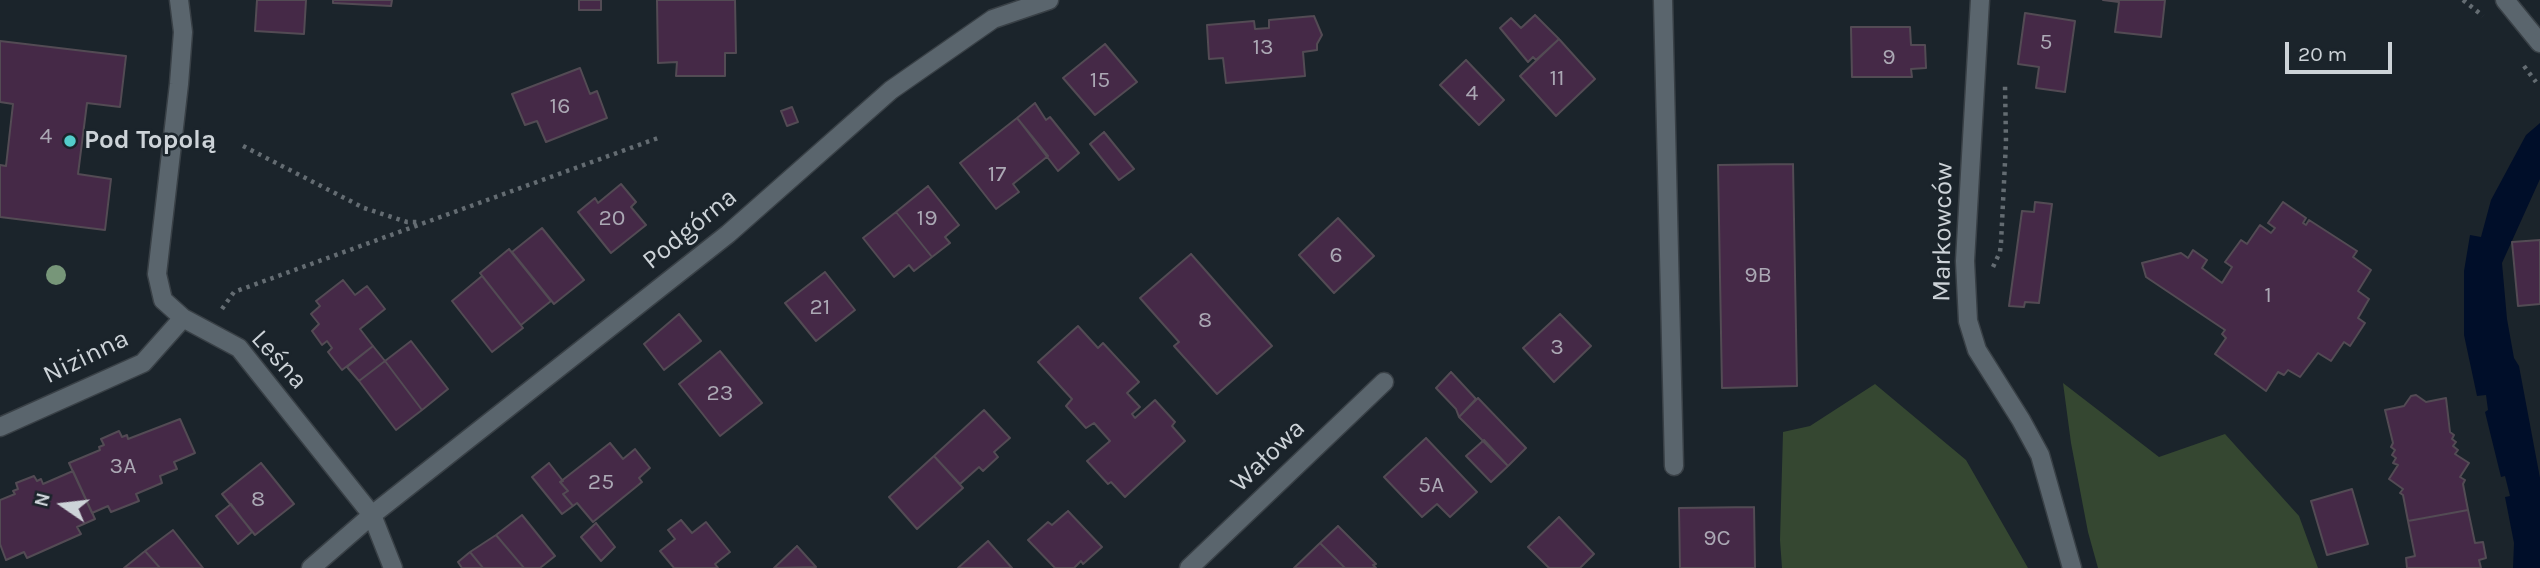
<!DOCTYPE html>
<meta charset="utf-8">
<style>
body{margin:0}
#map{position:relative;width:2540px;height:568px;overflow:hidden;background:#1b242b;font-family:Karla,sans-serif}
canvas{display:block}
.north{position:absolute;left:28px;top:470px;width:70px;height:70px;-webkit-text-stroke:5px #1b242b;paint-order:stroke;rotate:284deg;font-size:19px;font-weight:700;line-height:28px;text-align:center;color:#cdd3d8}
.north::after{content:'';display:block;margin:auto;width:24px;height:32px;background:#cdd3d8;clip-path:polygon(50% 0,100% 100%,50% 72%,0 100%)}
.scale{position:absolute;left:2285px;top:42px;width:107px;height:32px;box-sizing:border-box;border:4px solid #cdd3d8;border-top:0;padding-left:9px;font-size:21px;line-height:24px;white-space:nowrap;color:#cdd3d8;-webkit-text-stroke:5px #1b242b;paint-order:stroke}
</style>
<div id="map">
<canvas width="2540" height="568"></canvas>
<div class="north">N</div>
<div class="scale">20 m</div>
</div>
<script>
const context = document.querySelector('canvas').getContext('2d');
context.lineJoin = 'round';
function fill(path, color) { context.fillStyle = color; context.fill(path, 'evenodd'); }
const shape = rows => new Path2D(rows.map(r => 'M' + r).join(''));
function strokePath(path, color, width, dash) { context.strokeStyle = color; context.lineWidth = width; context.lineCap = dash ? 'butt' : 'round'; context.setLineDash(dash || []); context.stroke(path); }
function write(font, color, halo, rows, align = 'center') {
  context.font = font + ' Karla,sans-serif'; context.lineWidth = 5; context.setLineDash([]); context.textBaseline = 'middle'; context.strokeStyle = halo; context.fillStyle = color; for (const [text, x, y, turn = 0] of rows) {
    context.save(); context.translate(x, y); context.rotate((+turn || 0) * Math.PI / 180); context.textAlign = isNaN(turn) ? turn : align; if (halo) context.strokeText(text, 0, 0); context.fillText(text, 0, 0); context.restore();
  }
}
fill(shape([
 [2063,383,2159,457,2225,434,2299,516,2318,568,2098,568,2088,532,2071,443],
 [1875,384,1966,460,2028,568,1782,568,1780,540,1783,432,1810,426]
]), '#354731');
fill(shape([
 [2540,123,2540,179,2502,263,2507,319,2514,358,2519,366,2540,478,2540,568,2513,568,2514,543,2505,497,2510,496,2505,476,2501,477,2485,412,2488,410,2486,395,2477,396,2464,335,2464,271,2470,235,2481,237,2491,200,2526,135]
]), '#000e29');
const building = shape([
 [257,0,306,0,304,34,255,31,257,0],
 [333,0,392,0,391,6,333,3,333,0],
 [579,0,601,0,601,10,579,10,579,0],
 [657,0,735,0,736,53,725,53,725,76,676,76,677,62,658,63,657,0],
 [2103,0,2165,0,2161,37,2115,32,2119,2,2103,0],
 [2025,13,2075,21,2065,92,2036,88,2039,67,2018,64,2025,13],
 [1535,15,1559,39,1536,60,1533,57,1528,62,1500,28,1511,18,1521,28,1535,15],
 [1314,16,1322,35,1317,44,1317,50,1303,52,1305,76,1226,83,1223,58,1209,59,1207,25,1254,21,1255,29,1269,28,1269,20,1314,16],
 [1851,27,1910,27,1911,45,1925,45,1926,68,1911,69,1912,77,1852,77,1851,27],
 [1559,39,1595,79,1556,116,1520,76,1559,39],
 [0,41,126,56,120,107,87,103,78,174,111,179,105,230,0,217,0,165,6,166,13,104,0,102,0,41],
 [1105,44,1137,82,1095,115,1063,78,1105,44],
 [1466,60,1504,100,1479,125,1440,85,1466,60],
 [580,68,590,94,597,91,607,118,546,142,537,121,525,125,512,94,580,68],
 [1035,103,1046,120,1050,117,1079,153,1058,171,1017,118,1035,103],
 [792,107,798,122,787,126,781,111,792,107],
 [1017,118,1048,156,1013,184,1019,192,996,209,960,163,1017,118],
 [1104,132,1134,169,1119,180,1090,144,1104,132],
 [1793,164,1797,386,1722,388,1718,165,1793,164],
 [621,184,636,202,631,207,646,225,611,253,578,212,595,198,598,203,621,184],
 [928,186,959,225,945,237,950,243,932,257,896,212,928,186],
 [2035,202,2052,204,2039,303,2025,302,2024,307,2009,306,2022,211,2034,212,2035,202],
 [2283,202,2306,218,2303,223,2306,225,2309,220,2357,251,2353,257,2371,270,2358,291,2369,299,2358,318,2365,323,2350,346,2344,342,2331,361,2318,353,2300,377,2288,370,2284,375,2278,372,2266,391,2215,354,2226,338,2222,334,2225,330,2146,277,2142,263,2181,253,2188,258,2193,250,2207,260,2202,268,2222,283,2232,267,2225,262,2241,240,2247,244,2260,225,2271,233,2275,228,2268,223,2283,202],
 [896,212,932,257,914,271,909,265,894,277,863,238,896,212],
 [1338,218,1374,256,1334,293,1299,255,1338,218],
 [542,228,584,280,554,304,512,252,542,228],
 [2540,240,2540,304,2518,306,2512,242,2540,240],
 [509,249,551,301,521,325,480,273,509,249],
 [1191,254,1272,346,1217,394,1174,346,1179,342,1140,298,1191,254],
 [825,272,855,310,816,341,785,303,825,272],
 [482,276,523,328,492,352,452,301,482,276],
 [343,280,355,295,367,286,385,309,360,329,373,346,342,370,328,352,332,348,327,341,322,345,312,331,319,324,311,314,320,306,316,301,343,280],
 [679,314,701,341,664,370,644,344,679,314],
 [1560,314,1591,346,1554,382,1523,348,1560,314],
 [1078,326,1098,348,1103,343,1139,382,1127,393,1140,407,1132,414,1135,418,1155,400,1175,422,1172,426,1185,441,1125,497,1111,482,1108,484,1087,461,1110,441,1094,423,1086,428,1066,406,1072,399,1038,362,1078,326],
 [411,341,448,389,422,410,385,361,411,341],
 [373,346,385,361,359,381,347,367,373,346],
 [720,351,762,403,720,436,679,384,720,351],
 [385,361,422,410,396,430,359,381,385,361],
 [1451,372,1476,399,1459,417,1456,409,1436,388,1451,372],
 [2416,395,2426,402,2446,398,2450,432,2454,435,2452,439,2456,442,2453,446,2458,450,2455,454,2469,463,2460,477,2465,480,2463,484,2468,510,2408,521,2403,495,2400,493,2403,489,2389,479,2398,465,2393,463,2396,458,2392,455,2395,450,2391,447,2393,443,2385,410,2404,406,2411,396,2416,395],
 [1478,398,1526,448,1508,466,1459,417,1478,398],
 [984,410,1010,438,994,452,998,457,983,471,979,467,960,484,934,456,984,410],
 [180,419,195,453,174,462,177,469,160,476,162,483,136,494,139,501,111,512,108,506,92,513,69,463,100,450,99,447,104,445,101,439,119,431,122,437,127,435,128,439,180,419],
 [1426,438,1477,492,1450,517,1437,504,1422,517,1384,477,1426,438],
 [1484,440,1508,466,1491,482,1466,456,1484,440],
 [610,443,623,459,635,449,650,468,639,478,642,482,593,522,577,503,573,506,563,494,568,491,560,482,610,443],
 [934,456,963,488,917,529,889,497,934,456],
 [261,463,294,504,255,535,222,494,261,463],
 [549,463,563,481,560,482,568,491,563,494,573,506,562,514,532,477,549,463],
 [73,471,95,519,77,527,81,534,27,558,24,552,6,560,0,544,0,500,15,494,13,491,18,489,16,483,34,476,37,481,41,479,43,484,73,471],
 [2352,489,2368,544,2327,555,2311,501,2352,489],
 [231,504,252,532,238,544,216,516,231,504],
 [1754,507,1755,568,1680,568,1679,508,1754,507],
 [2468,510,2475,543,2483,542,2486,558,2479,560,2481,568,2407,568,2406,558,2415,556,2408,521,2468,510],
 [1068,511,1102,547,1083,564,1081,561,1074,568,1055,568,1028,540,1048,522,1052,525,1068,511],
 [522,515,555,556,540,568,524,568,496,535,522,515],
 [1559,517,1594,554,1580,568,1549,568,1528,547,1559,517],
 [681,520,692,533,706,522,730,552,715,564,718,568,674,568,660,551,675,539,668,530,681,520],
 [596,523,615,547,601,561,581,537,596,523],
 [1338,526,1376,564,1373,565,1376,568,1345,568,1320,543,1338,526],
 [173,530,203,568,160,568,145,551,173,530],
 [496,535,524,568,483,568,470,552,496,535],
 [988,541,1012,568,958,568,988,541],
 [1320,543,1345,568,1294,568,1320,543],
 [797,546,816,567,774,568,797,546],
 [145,551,160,568,124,568,145,551],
 [470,552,483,568,462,568,458,562,470,552]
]);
fill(building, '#452947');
strokePath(building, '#534b54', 2);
const service = shape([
 [1663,0,1674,466]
]);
const minor = shape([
 [179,0,183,32,179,84,157,274,163,300,183,318,239,348,372,515,393,568],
 [1980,0,1965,261,1968,321,1977,350,2021,420,2040,455,2072,568],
 [0,427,143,363,183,318],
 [311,568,372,515,728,234,891,90,993,19,1049,0],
 [1189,568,1384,382]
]);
const tertiary = shape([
 [2505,0,2540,43]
]);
strokePath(service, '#394046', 21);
strokePath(minor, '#394046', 21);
strokePath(tertiary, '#394046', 21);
strokePath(shape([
 [2463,0,2483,16],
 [2524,66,2536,82],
 [243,146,364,208,407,222,421,222],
 [1993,267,2000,252,2001,243,2006,142,2005,85],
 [222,309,234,292,658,138]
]), '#646c72', 4.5, [3.5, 5]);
strokePath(service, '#5a656d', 18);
strokePath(minor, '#5a656d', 18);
strokePath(tertiary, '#5a656d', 18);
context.fillStyle = '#779679';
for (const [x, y] of [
 [56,275]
]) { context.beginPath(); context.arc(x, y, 10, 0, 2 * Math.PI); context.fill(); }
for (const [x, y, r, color] of [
 [70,141,7,"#53cdcb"]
]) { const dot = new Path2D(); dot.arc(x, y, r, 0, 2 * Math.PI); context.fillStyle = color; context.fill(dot); strokePath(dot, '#1b242b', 2.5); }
write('23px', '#aba8b4', null, [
 ["5",2046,42],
 ["13",1263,47],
 ["9",1889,57],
 ["11",1557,78],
 ["15",1100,80],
 ["4",1472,93],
 ["16",560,106],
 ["4",46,136],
 ["17",997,174],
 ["20",612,218],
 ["19",927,218],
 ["6",1336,255],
 ["9B",1758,275],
 ["1",2268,295],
 ["21",820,307],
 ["8",1205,320],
 ["3",1557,347],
 ["23",720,393],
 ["3A",123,466],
 ["25",601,482],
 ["5A",1431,485],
 ["8",258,499],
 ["9C",1717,538]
]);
write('bold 26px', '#cdd3d8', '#1b242b', [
 ["Pod Topolą",84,141]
], 'left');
write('26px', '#cdd3d8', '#1b242b', [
 ["Podgórna",690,229,-39],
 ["Markowców",1943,232,-89],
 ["Nizinna",86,357,-26],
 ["Leśna",279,360,48],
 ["Wałowa",1268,456,-44]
]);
</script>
